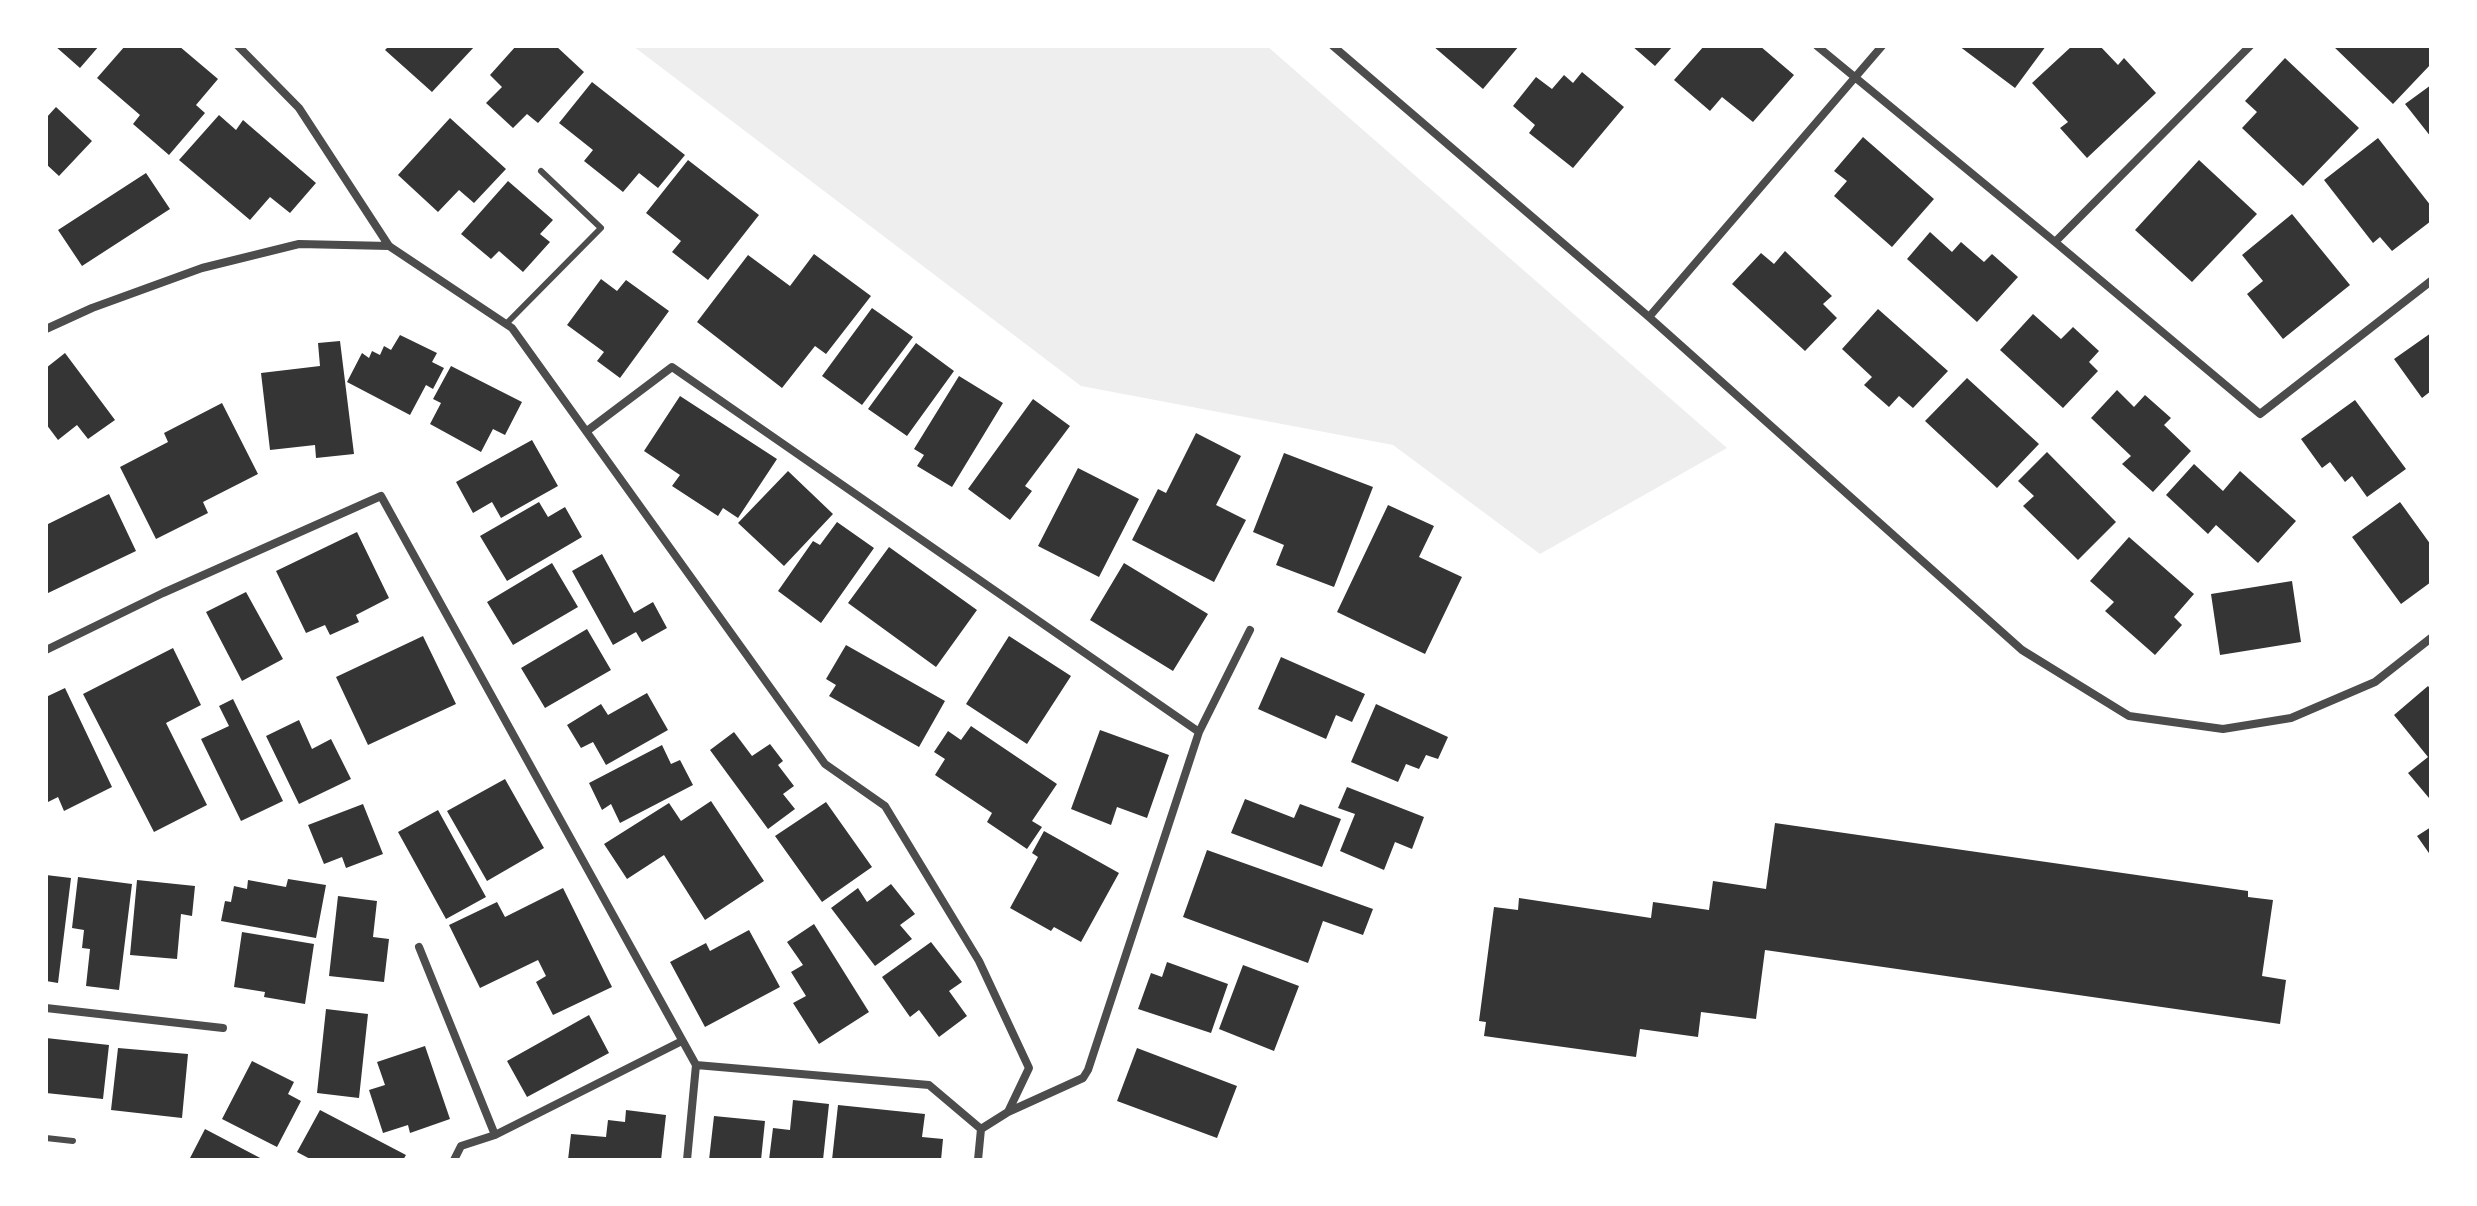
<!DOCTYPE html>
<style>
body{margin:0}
#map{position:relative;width:2477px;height:1206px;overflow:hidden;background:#fff;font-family:"Work Sans",sans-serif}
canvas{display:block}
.frame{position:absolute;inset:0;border:48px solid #fff;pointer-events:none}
</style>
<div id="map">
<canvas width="2477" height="1206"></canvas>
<div class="frame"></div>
</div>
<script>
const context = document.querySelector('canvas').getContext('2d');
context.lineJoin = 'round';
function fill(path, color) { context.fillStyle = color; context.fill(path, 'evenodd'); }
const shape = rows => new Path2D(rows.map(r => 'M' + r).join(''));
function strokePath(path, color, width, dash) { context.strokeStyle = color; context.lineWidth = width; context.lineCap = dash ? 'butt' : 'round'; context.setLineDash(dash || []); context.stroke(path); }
fill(shape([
 [633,46,1267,46,1727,448,1540,554,1393,445,1081,386]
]), '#eee');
fill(shape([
 [55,46,99,46,80,68],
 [125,46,179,46,218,79,196,105,205,113,169,155,133,124,140,115,97,78],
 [389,46,475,46,432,92,385,50],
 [516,46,556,46,584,72,538,123,527,114,513,128,486,103,502,87,490,75],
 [1433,46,1519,46,1483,89],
 [1632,46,1673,46,1655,66],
 [1704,46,1760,46,1794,75,1753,122,1722,97,1710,111,1674,80],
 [1959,46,2046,46,2015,88],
 [2072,46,2100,46,2118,65,2124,58,2156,93,2087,158,2060,128,2068,122,2032,83],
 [2333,46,2431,46,2431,64,2393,104],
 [2285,58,2359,128,2303,186,2242,128,2257,112,2245,101],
 [1582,72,1624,107,1573,168,1529,133,1535,125,1513,106,1536,77,1552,89,1564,75,1573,83],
 [592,82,685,155,658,188,639,173,623,192,584,161,593,150,559,123],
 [2431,85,2431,137,2405,104],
 [56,107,92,141,59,176,46,164,46,118],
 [219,115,236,130,243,120,316,183,290,213,270,197,250,220,179,160],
 [450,118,506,169,474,203,459,190,438,212,398,175],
 [1863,137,1934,199,1892,247,1834,196,1847,181,1834,171],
 [2378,138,2431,206,2431,221,2392,251,2380,237,2373,243,2324,180],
 [688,160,759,215,708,280,672,252,681,241,646,213],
 [2199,160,2257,214,2192,282,2135,230],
 [146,173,170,209,82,266,58,230],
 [508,181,553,220,540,234,550,242,523,272,499,251,491,259,461,234],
 [2292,214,2350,285,2283,339,2247,294,2263,281,2242,255],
 [1930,232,1952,252,1961,242,1984,262,1992,254,2018,277,1977,322,1907,259],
 [1785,251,1832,296,1823,304,1837,318,1805,351,1732,284,1761,253,1774,264],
 [814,254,871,296,826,354,815,346,782,388,697,322,748,255,790,286],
 [601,279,617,291,626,280,669,311,620,378,597,361,604,352,567,325],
 [872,308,913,337,862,405,822,376],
 [1878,309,1948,371,1913,408,1899,396,1889,407,1864,385,1872,377,1842,349],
 [2033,314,2061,339,2073,327,2099,351,2089,362,2098,371,2063,408,2000,350],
 [2431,333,2431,391,2422,398,2394,359],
 [400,335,437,353,432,362,444,368,433,389,426,385,410,415,347,382,362,353,369,358,372,351,380,355,384,346,391,350],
 [340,341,354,454,316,458,315,445,270,450,261,373,320,366,318,343],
 [916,343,954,371,907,436,868,409],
 [65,353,115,420,88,439,77,425,58,440,46,424,46,368],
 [451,366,522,402,505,435,493,429,481,452,430,424,441,403,433,399],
 [959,376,1003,403,952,487,917,466,924,455,914,449],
 [1967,378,2039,444,1997,488,1925,421],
 [2117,390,2134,407,2145,395,2171,418,2164,425,2191,451,2153,492,2122,464,2131,456,2091,418],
 [680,396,777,459,738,518,723,508,718,516,672,486,680,475,644,451],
 [1033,399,1070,426,1025,486,1032,491,1010,520,968,489],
 [2355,400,2406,469,2367,497,2352,476,2345,482,2330,462,2322,468,2301,439],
 [222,403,258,474,203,502,208,513,156,539,120,467,168,442,164,433],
 [1196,433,1241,456,1216,505,1246,520,1214,582,1132,540,1158,489,1166,493],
 [532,440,558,486,501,518,492,502,473,513,456,482],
 [2047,452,2116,522,2078,560,2023,506,2034,496,2018,481],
 [1284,453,1373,487,1334,587,1276,565,1284,545,1253,532],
 [2194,464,2223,491,2240,471,2296,521,2258,563,2216,525,2208,534,2166,495],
 [1078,468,1139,499,1099,577,1038,546],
 [788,471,833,514,784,566,738,523],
 [109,494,136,551,46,594,46,525],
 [539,502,548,517,565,507,582,537,507,581,480,536],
 [2400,502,2431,545,2431,582,2401,604,2352,537],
 [1388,505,1434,526,1419,557,1462,577,1425,654,1337,612],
 [837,522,874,548,821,623,778,591,813,541,820,545],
 [357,532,389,598,356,615,359,622,330,635,325,625,306,633,276,571],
 [2129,537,2194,594,2174,617,2182,625,2155,655,2105,611,2114,602,2090,581],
 [889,547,977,610,936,667,848,603],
 [602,554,634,613,653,602,667,628,642,642,636,632,613,645,572,571],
 [552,563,578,607,513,645,487,602],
 [1124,563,1208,614,1173,671,1090,620],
 [2292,581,2301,642,2220,655,2211,594],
 [246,592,283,659,242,681,206,612],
 [587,629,611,670,545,708,521,668],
 [423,636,456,704,368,745,336,677],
 [1009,636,1071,676,1027,744,966,704],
 [846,645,945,701,919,747,829,696,836,685,826,679],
 [173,648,201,705,166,723,207,805,154,832,83,694],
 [1281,657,1365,694,1352,722,1336,715,1326,739,1258,709],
 [2428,686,2431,690,2431,796,2429,798,2408,773,2428,757,2394,715],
 [65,688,112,787,64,811,58,797,46,803,46,697],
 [647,693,668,730,606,765,593,742,581,748,567,725,601,704,608,715],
 [233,699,283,801,241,821,201,739,229,726,219,706],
 [1376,704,1448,737,1438,759,1426,755,1419,769,1406,764,1398,782,1351,762],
 [299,720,312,749,331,739,351,779,299,804,266,736],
 [971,726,1057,784,1032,821,1042,827,1027,849,987,822,992,813,935,775,945,759,934,752,948,731,961,740],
 [1100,730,1169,755,1147,818,1117,807,1111,825,1071,809],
 [734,732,752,756,770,744,783,761,778,765,794,786,783,794,795,809,768,829,710,750],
 [662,745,671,764,680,760,693,785,620,823,611,804,602,810,589,783],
 [505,779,544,848,487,881,447,811],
 [1347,787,1424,817,1412,849,1395,842,1384,870,1340,851,1355,814,1338,808],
 [1245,799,1294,818,1300,804,1341,819,1322,867,1231,833],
 [711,801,764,881,705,920,664,855,627,879,604,844,669,803,681,821],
 [826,802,872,867,822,902,775,836],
 [363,804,383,854,346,868,342,857,324,864,308,825],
 [438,810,486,897,446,919,398,832],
 [1775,823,2248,891,2248,897,2273,900,2262,976,2286,980,2280,1024,1765,950,1756,1019,1701,1012,1698,1037,1640,1029,1636,1057,1484,1036,1486,1022,1479,1021,1494,907,1518,910,1519,898,1651,918,1653,902,1709,910,1713,881,1766,889],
 [2431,827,2431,856,2417,836],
 [1044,831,1119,873,1081,942,1054,927,1051,931,1010,908,1038,857,1032,853],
 [1207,850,1373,909,1363,935,1323,921,1308,963,1183,917],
 [46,875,71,878,58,983,46,981],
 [78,877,132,884,119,990,86,986,90,949,82,948,84,930,72,928],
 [288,879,326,885,316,938,221,921,225,901,231,902,234,886,247,889,248,880,286,887],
 [137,880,195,886,192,916,181,914,177,959,130,955],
 [891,884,915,914,900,925,912,939,875,966,831,908,858,888,867,902],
 [563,888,612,987,553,1015,536,982,546,976,538,960,480,988,449,925,497,902,505,917],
 [338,896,377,901,373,937,389,939,384,982,329,976],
 [814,924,869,1012,819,1044,793,1003,806,996,791,972,803,965,787,942],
 [749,930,780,987,705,1027,670,962,706,943,710,951],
 [242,932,314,944,305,1004,264,997,265,992,234,987],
 [931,942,962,982,949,991,967,1016,939,1037,919,1010,910,1017,882,977],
 [1167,962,1228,984,1211,1033,1138,1009,1151,973,1162,977],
 [1243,965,1299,986,1274,1051,1219,1029],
 [326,1009,368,1014,359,1098,317,1093],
 [589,1015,609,1053,527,1097,507,1061],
 [46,1038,109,1045,103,1099,46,1093],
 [425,1046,450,1119,410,1133,408,1125,383,1133,369,1090,385,1085,377,1062],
 [118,1048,188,1054,182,1118,111,1110],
 [1137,1048,1237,1086,1217,1138,1117,1101],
 [252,1061,294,1082,288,1094,301,1101,277,1147,222,1119],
 [793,1100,829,1104,823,1160,769,1160,773,1128,790,1130],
 [838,1105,925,1114,922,1137,943,1139,941,1160,832,1160],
 [320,1110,406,1155,403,1160,312,1160,297,1152],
 [626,1110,666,1115,661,1160,568,1160,571,1134,606,1137,608,1120,625,1122],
 [714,1116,765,1121,761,1160,709,1160],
 [205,1129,264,1160,189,1160]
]), '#353535');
strokePath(shape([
 [506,324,601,228,541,171],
 [46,1138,73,1141]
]), '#4c4c4c', 6);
strokePath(shape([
 [1333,46,1649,317,2022,650,2129,716,2223,729,2291,718,2375,682,2431,638],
 [1817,46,2055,242,2260,414,2431,281],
 [2055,242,2250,46],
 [1649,317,1882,46],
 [46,329,92,308,202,268,299,244,389,246],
 [587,431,672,367,1199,732],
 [46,650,163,593,381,496,696,1065,929,1085,981,1129,1008,1112,1029,1068,979,961,885,806,825,764,512,328,389,246,299,108,238,46],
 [419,947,495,1135],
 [46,1008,223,1028],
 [1008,1112,1083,1078,1088,1070,1199,732,1250,630],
 [454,1160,461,1146,495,1135,682,1041],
 [687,1160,696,1065],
 [978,1160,981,1129]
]), '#4c4c4c', 8);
</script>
